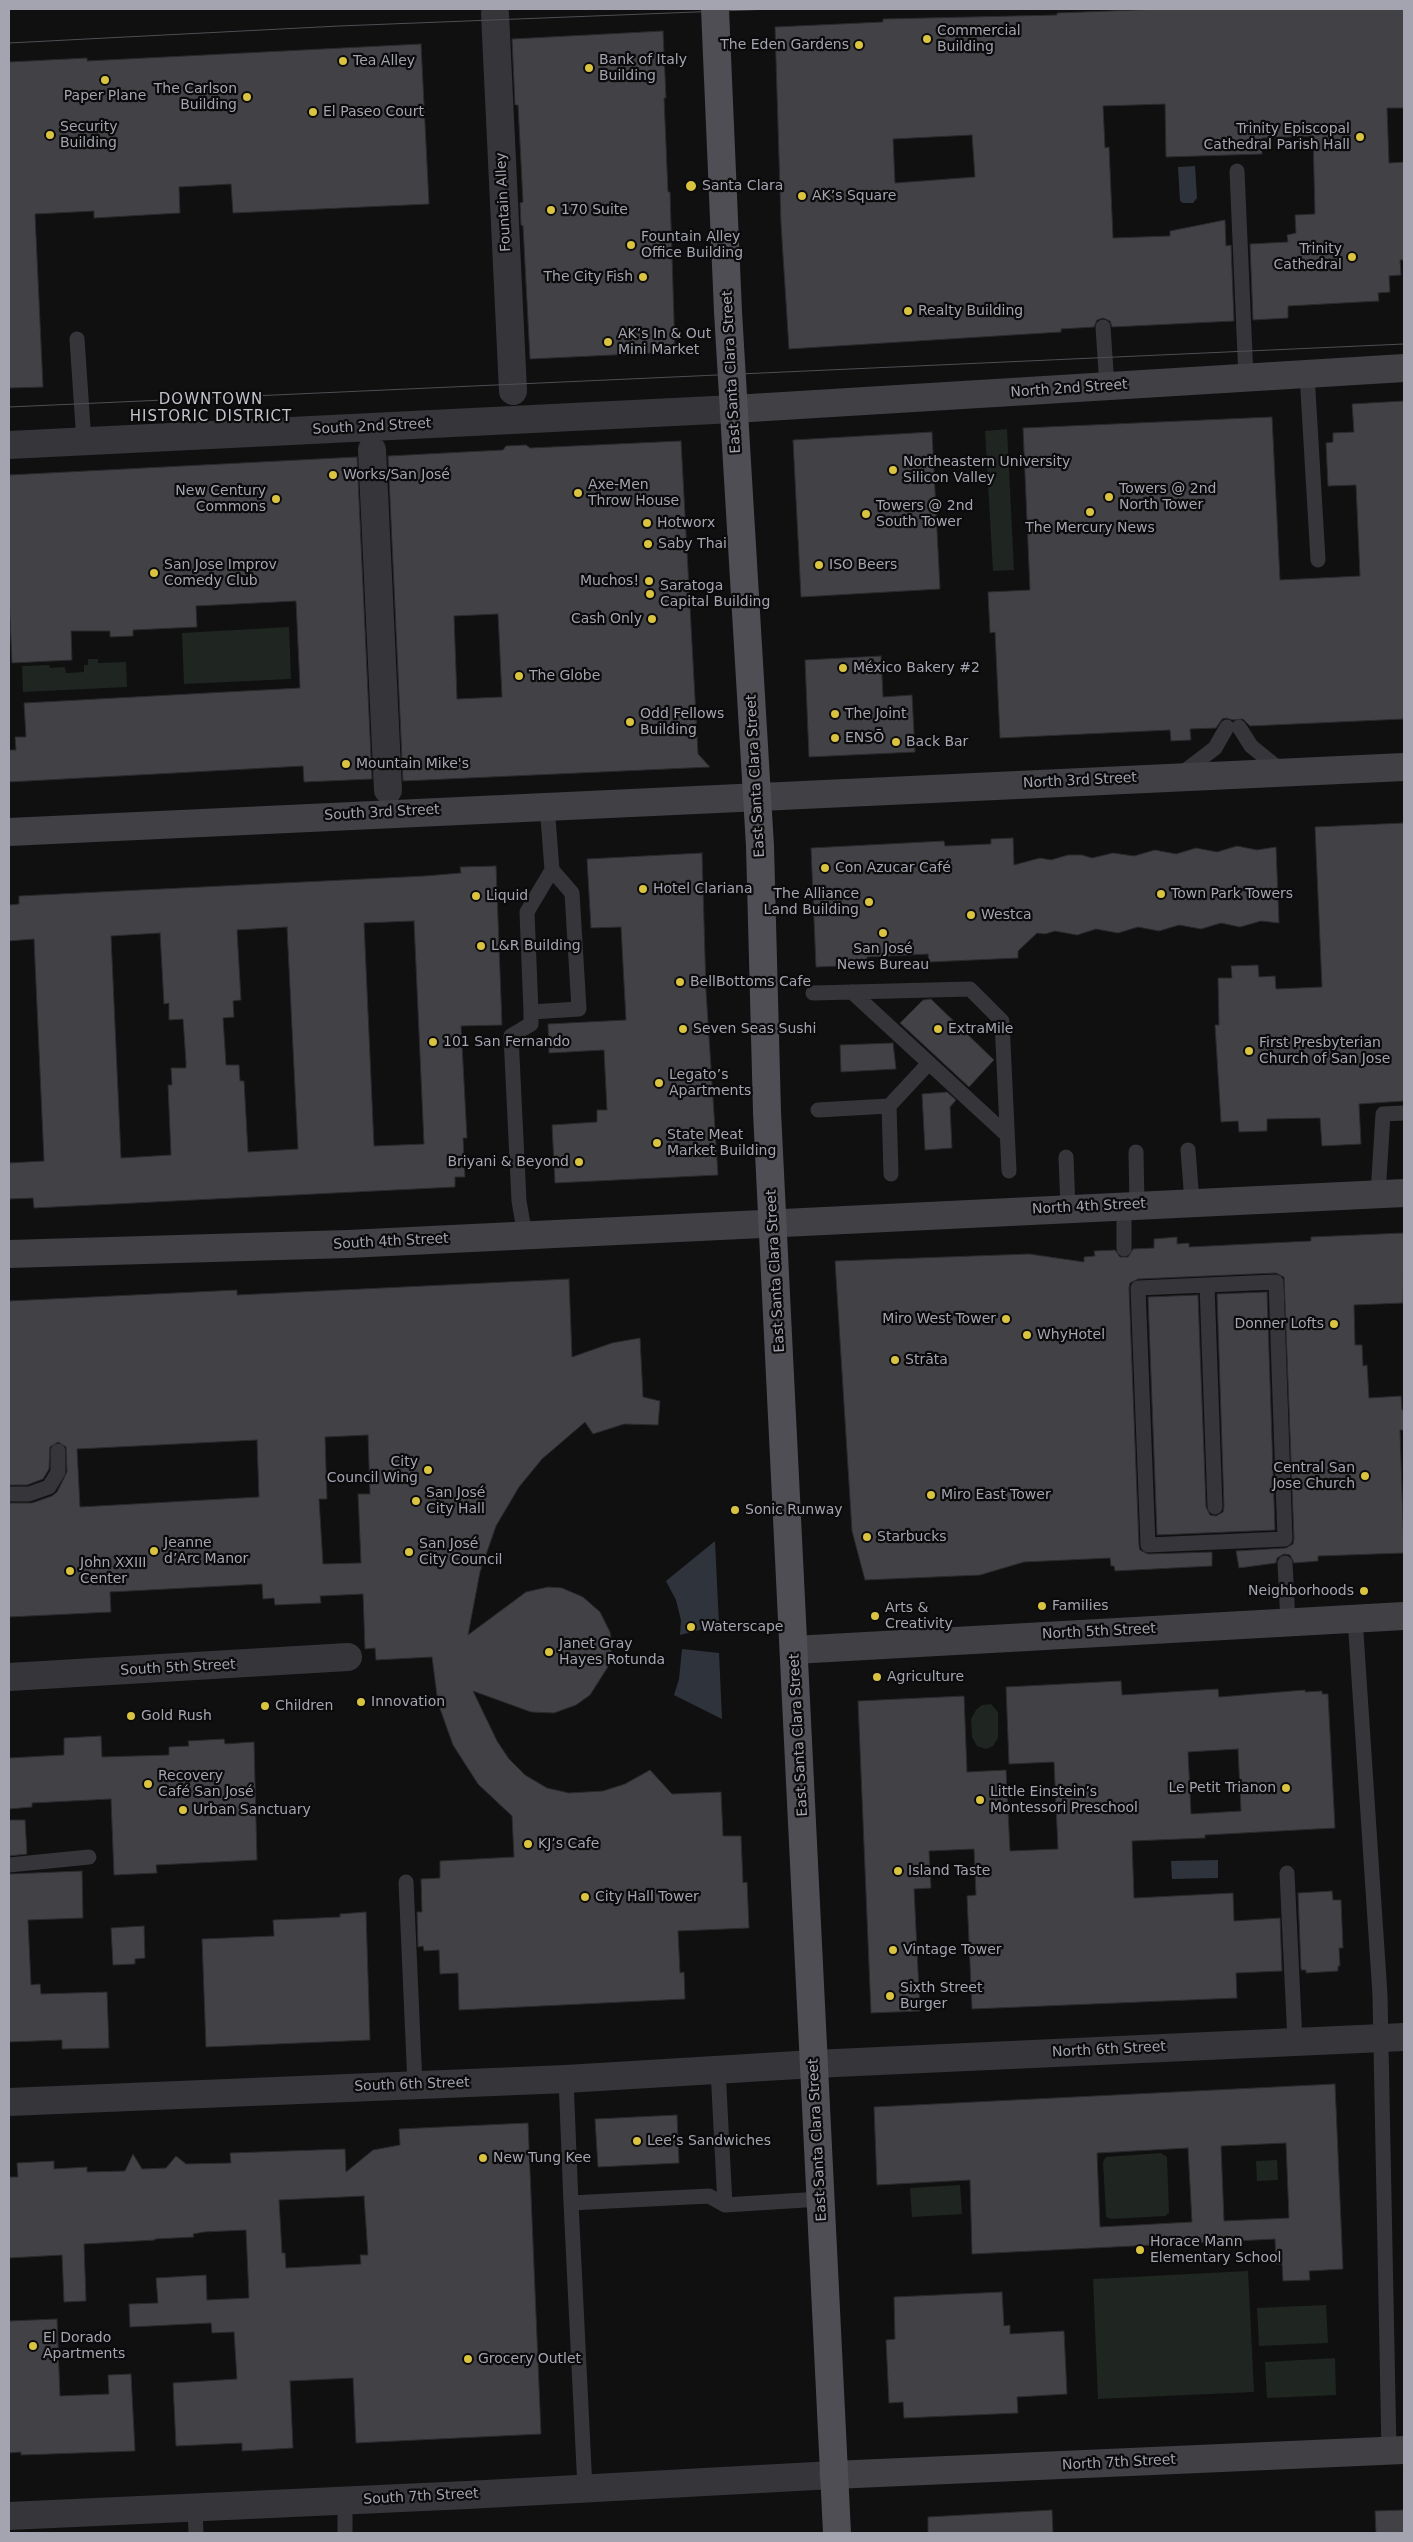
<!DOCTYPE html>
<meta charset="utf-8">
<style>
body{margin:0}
#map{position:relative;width:1413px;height:2542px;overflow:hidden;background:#101011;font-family:"DejaVu Sans",sans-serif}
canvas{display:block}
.frame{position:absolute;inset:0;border:10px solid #a3a4b0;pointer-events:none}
</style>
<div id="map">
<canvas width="1413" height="2542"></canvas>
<div class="frame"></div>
</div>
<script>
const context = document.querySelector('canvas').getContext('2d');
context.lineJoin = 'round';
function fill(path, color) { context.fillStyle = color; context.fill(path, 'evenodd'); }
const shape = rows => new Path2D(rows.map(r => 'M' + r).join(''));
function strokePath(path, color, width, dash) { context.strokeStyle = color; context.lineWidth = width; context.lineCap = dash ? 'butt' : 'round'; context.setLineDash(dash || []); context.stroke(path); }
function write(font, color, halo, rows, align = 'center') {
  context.font = font + ' "DejaVu Sans",sans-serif'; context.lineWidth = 4.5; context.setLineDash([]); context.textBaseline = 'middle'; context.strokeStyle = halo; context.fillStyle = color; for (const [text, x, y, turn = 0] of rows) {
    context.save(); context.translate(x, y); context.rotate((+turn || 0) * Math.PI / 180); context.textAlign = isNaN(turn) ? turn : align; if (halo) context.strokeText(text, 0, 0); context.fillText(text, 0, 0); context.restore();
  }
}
fill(shape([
 [1007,429,1014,570,993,571,985,431],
 [289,627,291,679,184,684,182,633],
 [88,659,98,659,98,663,126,662,127,687,23,692,22,666,49,665,50,668,65,667,66,673,84,672,84,665,88,665],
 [991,1704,998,1712,998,1738,993,1746,986,1749,977,1746,972,1737,971,1719,976,1710,982,1705],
 [1161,2153,1167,2157,1169,2213,1165,2216,1111,2219,1106,2217,1103,2162,1106,2157],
 [1277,2160,1278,2180,1257,2181,1256,2161],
 [960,2185,962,2214,912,2217,910,2188],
 [1248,2271,1254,2392,1098,2399,1093,2279],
 [1326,2305,1328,2343,1259,2346,1257,2308],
 [1335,2358,1336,2395,1267,2398,1265,2362]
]), '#1f2521');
fill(shape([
 [1195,166,1197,198,1193,203,1183,203,1180,201,1178,167],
 [715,1541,719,1625,680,1635,681,1620,676,1600,666,1581],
 [682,1649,719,1653,722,1719,674,1695,679,1679],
 [1218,1860,1218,1878,1172,1879,1171,1861]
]), '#2f343c');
const building = shape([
 [1161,9,1404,9,1404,108,1387,108,1389,163,1404,162,1404,260,1400,260,1401,275,1389,276,1390,292,1378,293,1379,301,1288,306,1288,318,1253,320,1250,244,1288,242,1287,235,1296,233,1295,215,1315,214,1313,136,1262,138,1262,154,1166,157,1165,104,1103,106,1105,148,1109,147,1113,238,1170,236,1170,231,1225,220,1226,246,1231,245,1234,321,1112,327,1110,321,1103,318,1097,320,1094,327,1061,329,1061,332,789,349,781,224,775,27,883,22,883,19,1057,15,1057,13,1161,9],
 [972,135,975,177,895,183,893,139,972,135],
 [663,31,666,98,664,98,668,192,670,192,675,352,530,359,523,226,521,225,520,203,523,202,518,105,515,105,512,39,663,31],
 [421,44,429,204,233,213,231,184,179,187,180,213,94,218,94,211,35,214,43,387,9,388,9,62,87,58,87,61,421,44],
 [1404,401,1404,719,1250,726,1243,719,1233,720,1226,718,1222,719,1216,728,1190,729,1191,740,1171,741,1170,730,1000,738,995,632,990,633,988,592,1030,590,1023,428,1272,417,1280,580,1360,576,1356,485,1328,486,1326,443,1333,442,1333,433,1354,432,1352,404,1404,401],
 [932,432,940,589,801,597,793,440,932,432],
 [681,441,698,754,710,767,403,781,388,456,503,450,506,446,526,445,530,448,681,441],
 [498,614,502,697,457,699,454,616,498,614],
 [357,457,372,779,304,782,303,766,9,782,9,750,16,750,15,737,26,737,24,703,300,688,296,601,196,606,197,627,133,630,133,636,110,637,110,631,71,631,72,660,12,663,9,596,9,475,357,457],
 [881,656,883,697,912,695,915,752,809,757,805,660,881,656],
 [1404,823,1404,1101,1359,1104,1361,1144,1322,1146,1320,1118,1267,1119,1267,1131,1239,1132,1238,1121,1221,1122,1215,1025,1219,1025,1218,978,1232,978,1231,966,1258,965,1259,977,1275,976,1276,989,1322,987,1315,827,1404,823],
 [1013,838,1014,865,1040,858,1051,860,1068,855,1082,855,1092,858,1113,853,1134,856,1155,850,1176,854,1196,848,1217,852,1237,846,1257,850,1276,847,1279,923,1261,921,1240,927,1221,923,1201,929,1179,925,1159,931,1138,927,1118,933,1096,929,1077,935,1055,931,1045,934,1037,933,1018,951,1018,958,929,962,928,954,867,957,867,965,816,967,811,848,944,841,945,846,991,844,991,839,1013,838],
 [702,853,706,991,718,1175,555,1183,552,1125,597,1122,597,1110,607,1110,604,1050,549,1053,548,1024,626,1020,621,927,591,928,587,859,702,853],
 [496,866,502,1025,461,1026,467,1138,463,1138,465,1177,455,1177,455,1187,34,1208,33,1198,9,1199,9,1163,44,1161,34,939,9,941,9,905,19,904,19,896,425,876,461,873,460,867,496,866],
 [414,921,424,1144,374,1146,364,923,414,921],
 [287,927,298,1149,248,1152,244,1081,240,1081,239,1065,226,1065,223,1018,234,1017,233,1001,241,1000,237,930,287,927],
 [160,933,164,1004,169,1003,169,1020,183,1019,186,1062,186,1068,171,1068,172,1085,168,1085,171,1155,121,1158,111,936,160,933],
 [931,999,994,1060,969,1087,900,1023,923,1000,931,999],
 [893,1043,896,1069,841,1072,840,1045,893,1043],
 [947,1092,956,1100,950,1107,952,1148,925,1150,922,1094,947,1092],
 [1404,1233,1403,1303,1354,1305,1355,1345,1362,1345,1363,1366,1367,1365,1369,1398,1401,1396,1402,1410,1404,1410,1404,1430,1400,1430,1404,1553,1318,1556,1318,1561,1294,1563,1290,1555,1284,1554,1277,1558,1276,1563,1239,1568,1236,1551,1286,1548,1293,1544,1294,1539,1284,1277,1276,1273,1138,1279,1130,1283,1129,1288,1139,1546,1140,1550,1148,1554,1212,1552,1212,1566,1115,1571,1114,1566,1111,1566,1110,1558,1024,1562,980,1575,865,1580,852,1531,835,1261,1029,1254,1084,1262,1084,1257,1095,1256,1094,1251,1115,1250,1120,1257,1128,1257,1133,1249,1154,1248,1154,1239,1177,1237,1177,1244,1189,1243,1189,1247,1311,1241,1311,1237,1404,1233],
 [569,1279,572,1357,612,1343,640,1338,643,1397,660,1401,658,1425,624,1424,593,1434,585,1422,542,1459,519,1487,496,1526,480,1572,468,1635,526,1592,548,1587,562,1588,583,1597,600,1612,610,1632,612,1644,611,1662,590,1695,576,1705,554,1713,531,1712,473,1691,497,1741,509,1759,525,1775,547,1788,569,1793,603,1791,625,1784,650,1770,672,1794,721,1792,723,1836,741,1836,743,1883,747,1882,749,1928,678,1931,680,1973,684,1972,685,1999,459,2010,458,1973,440,1974,439,1950,424,1951,423,1946,418,1947,417,1912,422,1912,421,1879,440,1878,440,1861,514,1857,512,1816,478,1784,453,1745,438,1703,432,1657,376,1660,375,1648,365,1649,363,1594,320,1596,321,1603,275,1605,274,1598,263,1599,262,1584,110,1592,111,1612,9,1617,9,1503,32,1503,52,1496,57,1492,67,1472,66,1447,58,1442,50,1447,49,1469,43,1479,27,1485,9,1485,9,1301,237,1290,237,1295,569,1279],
 [368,1435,370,1494,358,1494,361,1563,323,1564,319,1499,327,1499,325,1437,368,1435],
 [257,1440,259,1497,80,1507,77,1449,257,1440],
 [1267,1292,1275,1530,1157,1535,1148,1297,1198,1295,1206,1507,1210,1515,1216,1516,1223,1512,1224,1507,1217,1294,1267,1292],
 [1121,1681,1122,1695,1218,1689,1219,1697,1305,1690,1305,1692,1322,1691,1322,1694,1328,1694,1335,1828,1205,1835,1205,1838,1132,1841,1134,1898,1233,1893,1234,1921,1280,1918,1282,1971,1236,1973,1237,1998,972,2009,967,1896,976,1895,974,1849,929,1851,931,1888,914,1889,920,2011,871,2013,858,1701,964,1696,967,1772,1006,1770,1010,1851,1058,1849,1054,1762,1009,1764,1006,1687,1121,1681],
 [1238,1749,1241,1811,1191,1814,1188,1752,1238,1749],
 [101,1736,102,1757,169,1755,169,1747,189,1746,188,1741,224,1739,225,1744,254,1742,257,1860,156,1865,157,1873,114,1875,111,1799,32,1803,32,1807,9,1809,9,1758,64,1755,64,1738,101,1736],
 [9,1820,25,1820,27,1854,9,1856,9,1820],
 [82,1871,83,1918,28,1920,31,1985,40,1984,41,1994,107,1992,109,2048,62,2049,62,2040,9,2042,9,1874,82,1871],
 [1332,1891,1333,1900,1341,1900,1343,1948,1339,1948,1340,1966,1338,1966,1338,1971,1306,1973,1306,1970,1301,1970,1298,1893,1332,1891],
 [366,1912,370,2040,206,2047,202,1939,274,1936,273,1920,340,1917,340,1914,366,1912],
 [144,1926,145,1958,135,1959,135,1964,113,1965,111,1928,144,1926],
 [1335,2084,1343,2269,1309,2271,1310,2280,1283,2281,1282,2264,1276,2264,1275,2239,972,2254,970,2180,877,2185,874,2107,1335,2084],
 [1286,2143,1289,2218,1224,2221,1221,2146,1286,2143],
 [1188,2148,1192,2222,1100,2227,1097,2153,1188,2148],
 [677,2115,679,2163,598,2167,595,2119,677,2115],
 [528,2123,541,2434,356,2443,353,2378,290,2381,293,2448,242,2451,242,2443,176,2446,173,2383,237,2379,234,2332,212,2333,211,2323,130,2327,129,2304,158,2303,156,2278,206,2275,207,2300,249,2298,246,2230,204,2232,193,2234,194,2237,155,2239,155,2240,84,2244,86,2301,64,2302,62,2255,9,2258,9,2177,18,2177,17,2163,54,2161,54,2169,87,2167,87,2172,125,2171,133,2154,142,2169,166,2168,176,2156,186,2164,231,2163,230,2153,345,2149,346,2172,373,2150,400,2145,399,2129,528,2123],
 [364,2196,368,2255,360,2255,361,2264,286,2268,285,2253,282,2253,279,2200,364,2196],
 [1002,2292,1004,2326,1010,2325,1010,2334,1064,2331,1067,2394,1017,2397,1018,2413,904,2418,903,2402,889,2403,886,2340,895,2339,894,2297,1002,2292],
 [57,2319,60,2396,109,2394,108,2375,131,2374,135,2451,21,2455,21,2452,9,2453,9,2321,57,2319],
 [1052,2510,1053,2533,928,2533,928,2517,1052,2510],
 [1404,2510,1404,2533,1376,2533,1375,2511,1404,2510]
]);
fill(building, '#424246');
strokePath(building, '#2a2a2d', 1);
strokePath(shape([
 [1237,171,1246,378],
 [1103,327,1107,387],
 [77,339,84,442],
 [1307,374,1318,560],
 [1239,727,1251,746,1283,772],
 [1181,774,1215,748,1227,727],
 [547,805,552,870,572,893,579,1009,531,1012,527,912,552,870],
 [852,992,1007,1135],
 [813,993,970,989,1002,1021,1009,1171],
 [889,1106,929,1063],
 [818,1110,889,1106,891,1174],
 [1188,1150,1192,1202],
 [1136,1152,1137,1205],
 [1066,1157,1068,1208],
 [1378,1194,1383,1114,1404,1113],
 [1124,1206,1124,1249],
 [525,1236,519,1201,511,1036,531,1024,531,1012],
 [1276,1282,1285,1539,1148,1545,1138,1288,1276,1282],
 [1207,1285,1215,1507],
 [9,1494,29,1494,49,1487,58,1472,58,1451],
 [1285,1563,1288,1622],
 [1355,1618,1380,1995,1389,2451],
 [9,1865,89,1857],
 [1287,1873,1295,2042],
 [406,1882,415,2085],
 [718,2069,725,2205],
 [566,2079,571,2203],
 [585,2489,571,2203,709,2196,725,2205,821,2199],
 [345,2501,345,2533],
 [195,2508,196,2533]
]), '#36363a', 15);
strokePath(shape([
 [495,14,513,391],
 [9,445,734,409],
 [372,450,388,790],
 [9,1677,348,1657],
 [9,2102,566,2079,814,2064,1404,2037],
 [9,2516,467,2495,833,2475]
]), '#36363a', 28);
strokePath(shape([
 [734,409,1404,368],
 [9,832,1404,767],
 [9,1254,348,1244,1404,1193],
 [794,1650,1404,1616],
 [833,2475,1404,2450]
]), '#404045', 28);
strokePath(shape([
 [715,9,728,312,760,846,767,1112,837,2533]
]), '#4e4e54', 28);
strokePath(shape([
 [9,43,339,26,772,9],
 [9,407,1404,344]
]), '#4e4e54', 1);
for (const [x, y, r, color] of [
 [927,39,5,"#d9c340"],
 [859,45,5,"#d9c340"],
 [343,61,5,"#d9c340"],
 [589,68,5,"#d9c340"],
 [105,80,5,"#d9c340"],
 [247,97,5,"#d9c340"],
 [313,112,5,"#d9c340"],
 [50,135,5,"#d9c340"],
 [1360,137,5,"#d9c340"],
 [691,186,6,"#d9c340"],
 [802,196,5,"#d9c340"],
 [551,210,5,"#d9c340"],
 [631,245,5,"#d9c340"],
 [1352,257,5,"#d9c340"],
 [643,277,5,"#d9c340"],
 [908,311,5,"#d9c340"],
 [608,342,5,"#d9c340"],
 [893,470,5,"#d9c340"],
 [333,475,5,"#d9c340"],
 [578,493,5,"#d9c340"],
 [1109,497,5,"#d9c340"],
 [276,499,5,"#d9c340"],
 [1090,512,5,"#d9c340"],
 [866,514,5,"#d9c340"],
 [647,523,5,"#d9c340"],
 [648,544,5,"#d9c340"],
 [819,565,5,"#d9c340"],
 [154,573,5,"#d9c340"],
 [649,581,5,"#d9c340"],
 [650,594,5,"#d9c340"],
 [652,619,5,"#d9c340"],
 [843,668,5,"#d9c340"],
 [519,676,5,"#d9c340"],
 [835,714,5,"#d9c340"],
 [630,722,5,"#d9c340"],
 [835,738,5,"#d9c340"],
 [896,742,5,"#d9c340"],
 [346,764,5,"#d9c340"],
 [825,868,5,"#d9c340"],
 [643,889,5,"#d9c340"],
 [1161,894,5,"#d9c340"],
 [476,896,5,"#d9c340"],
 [869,902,5,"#d9c340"],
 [971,915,5,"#d9c340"],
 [883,933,5,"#d9c340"],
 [481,946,5,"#d9c340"],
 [680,982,5,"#d9c340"],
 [683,1029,5,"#d9c340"],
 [938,1029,5,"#d9c340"],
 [433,1042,5,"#d9c340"],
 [1249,1051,5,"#d9c340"],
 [659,1083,5,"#d9c340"],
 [657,1143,5,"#d9c340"],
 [579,1162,5,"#d9c340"],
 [1006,1319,5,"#d9c340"],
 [1334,1324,5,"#d9c340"],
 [1027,1335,5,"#d9c340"],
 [895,1360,5,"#d9c340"],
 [428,1470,5,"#d9c340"],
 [1365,1476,5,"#d9c340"],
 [931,1495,5,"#d9c340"],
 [416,1501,5,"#d9c340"],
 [735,1510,5,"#d9c340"],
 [867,1537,5,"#d9c340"],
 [154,1551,5,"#d9c340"],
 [409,1552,5,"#d9c340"],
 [70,1571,5,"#d9c340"],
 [1364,1591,5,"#d9c340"],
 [1042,1606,5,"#d9c340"],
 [875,1616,5,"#d9c340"],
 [691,1627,5,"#d9c340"],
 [549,1652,5,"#d9c340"],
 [877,1677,5,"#d9c340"],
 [361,1702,5,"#d9c340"],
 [265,1706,5,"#d9c340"],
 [131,1716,5,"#d9c340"],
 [148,1784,5,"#d9c340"],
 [1286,1788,5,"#d9c340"],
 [980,1800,5,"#d9c340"],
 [183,1810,5,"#d9c340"],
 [528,1844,5,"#d9c340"],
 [898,1871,5,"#d9c340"],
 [585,1897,5,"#d9c340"],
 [893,1950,5,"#d9c340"],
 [890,1996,5,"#d9c340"],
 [637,2141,5,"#d9c340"],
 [483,2158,5,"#d9c340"],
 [1140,2250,5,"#d9c340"],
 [33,2346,5,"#d9c340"],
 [468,2359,5,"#d9c340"]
]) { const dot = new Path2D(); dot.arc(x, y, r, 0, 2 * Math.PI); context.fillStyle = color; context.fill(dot); strokePath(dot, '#0b0b0c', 2); }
write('14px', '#a3a4b0', '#0b0b0c', [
 ["Commercial",937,31],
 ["Building",937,47],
 ["The Eden Gardens",849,45,"right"],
 ["Bank of Italy",599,60],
 ["Building",599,76],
 ["Tea Alley",353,61],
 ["The Carlson",237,89,"right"],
 ["Building",237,105,"right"],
 ["Paper Plane",105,96,"center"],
 ["El Paseo Court",323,112],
 ["Security",60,127],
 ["Building",60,143],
 ["Trinity Episcopal",1350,129,"right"],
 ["Cathedral Parish Hall",1350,145,"right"],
 ["Santa Clara",702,186],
 ["AK’s Square",812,196],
 ["170 Suite",561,210],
 ["Fountain Alley",641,237],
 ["Office Building",641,253],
 ["Trinity",1342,249,"right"],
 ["Cathedral",1342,265,"right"],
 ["The City Fish",633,277,"right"],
 ["Realty Building",918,311],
 ["AK’s In & Out",618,334],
 ["Mini Market",618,350],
 ["Northeastern University",903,462],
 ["Silicon Valley",903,478],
 ["Works/San José",343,475],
 ["Axe-Men",588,485],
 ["Throw House",588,501],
 ["Towers @ 2nd",1119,489],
 ["North Tower",1119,505],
 ["New Century",266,491,"right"],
 ["Commons",266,507,"right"],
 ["Towers @ 2nd",876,506],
 ["South Tower",876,522],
 ["Hotworx",657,523],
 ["The Mercury News",1090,528,"center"],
 ["Saby Thai",658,544],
 ["San Jose Improv",164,565],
 ["Comedy Club",164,581],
 ["ISO Beers",829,565],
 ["Muchos!",639,581,"right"],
 ["Saratoga",660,586],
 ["Capital Building",660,602],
 ["Cash Only",642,619,"right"],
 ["México Bakery #2",853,668],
 ["The Globe",529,676],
 ["Odd Fellows",640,714],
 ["Building",640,730],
 ["The Joint",845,714],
 ["ENSŌ",845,738],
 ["Back Bar",906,742],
 ["Mountain Mike's",356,764],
 ["Con Azucar Café",835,868],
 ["Hotel Clariana",653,889],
 ["The Alliance",859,894,"right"],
 ["Land Building",859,910,"right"],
 ["Town Park Towers",1171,894],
 ["Liquid",486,896],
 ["Westca",981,915],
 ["L&R Building",491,946],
 ["San José",883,949,"center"],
 ["News Bureau",883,965,"center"],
 ["BellBottoms Cafe",690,982],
 ["Seven Seas Sushi",693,1029],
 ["ExtraMile",948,1029],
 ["101 San Fernando",443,1042],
 ["First Presbyterian",1259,1043],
 ["Church of San Jose",1259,1059],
 ["Legato’s",669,1075],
 ["Apartments",669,1091],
 ["State Meat",667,1135],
 ["Market Building",667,1151],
 ["Briyani & Beyond",569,1162,"right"],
 ["Miro West Tower",996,1319,"right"],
 ["Donner Lofts",1324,1324,"right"],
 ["WhyHotel",1037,1335],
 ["Strāta",905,1360],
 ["City",418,1462,"right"],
 ["Council Wing",418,1478,"right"],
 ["Central San",1355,1468,"right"],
 ["Jose Church",1355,1484,"right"],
 ["San José",426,1493],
 ["City Hall",426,1509],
 ["Miro East Tower",941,1495],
 ["Sonic Runway",745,1510],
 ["Starbucks",877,1537],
 ["Jeanne",164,1543],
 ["d’Arc Manor",164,1559],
 ["San José",419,1544],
 ["City Council",419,1560],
 ["John XXIII",80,1563],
 ["Center",80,1579],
 ["Neighborhoods",1354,1591,"right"],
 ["Families",1052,1606],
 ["Arts &",885,1608],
 ["Creativity",885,1624],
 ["Waterscape",701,1627],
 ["Janet Gray",559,1644],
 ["Hayes Rotunda",559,1660],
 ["Agriculture",887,1677],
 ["Innovation",371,1702],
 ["Children",275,1706],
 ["Gold Rush",141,1716],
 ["Recovery",158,1776],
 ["Café San José",158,1792],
 ["Le Petit Trianon",1276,1788,"right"],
 ["Little Einstein’s",990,1792],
 ["Montessori Preschool",990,1808],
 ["Urban Sanctuary",193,1810],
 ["KJ’s Cafe",538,1844],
 ["Island Taste",908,1871],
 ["City Hall Tower",595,1897],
 ["Vintage Tower",903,1950],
 ["Sixth Street",900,1988],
 ["Burger",900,2004],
 ["Lee’s Sandwiches",647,2141],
 ["New Tung Kee",493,2158],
 ["Horace Mann",1150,2242],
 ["Elementary School",1150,2258],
 ["El Dorado",43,2338],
 ["Apartments",43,2354],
 ["Grocery Outlet",478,2359]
], 'left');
write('14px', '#a3a4b0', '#0b0b0c', [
 ["Fountain Alley",504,202,-93],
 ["East Santa Clara Street",732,372,-93],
 ["North 2nd Street",1069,389,-4],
 ["South 2nd Street",372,427,-3],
 ["East Santa Clara Street",756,776,-93],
 ["North 3rd Street",1080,781,-3],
 ["South 3rd Street",382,813,-3],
 ["North 4th Street",1089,1207,-3],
 ["South 4th Street",391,1242,-3],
 ["East Santa Clara Street",776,1271,-93],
 ["North 5th Street",1099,1632,-3],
 ["South 5th Street",178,1668,-3],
 ["East Santa Clara Street",799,1735,-93],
 ["North 6th Street",1109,2050,-3],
 ["South 6th Street",412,2085,-2],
 ["East Santa Clara Street",818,2140,-93],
 ["North 7th Street",1119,2463,-3],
 ["South 7th Street",421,2497,-3]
]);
context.letterSpacing = '1px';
write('15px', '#c3c4cc', '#0b0b0c', [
 ["DOWNTOWN",211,400],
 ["HISTORIC DISTRICT",211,417]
]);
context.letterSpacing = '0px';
</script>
